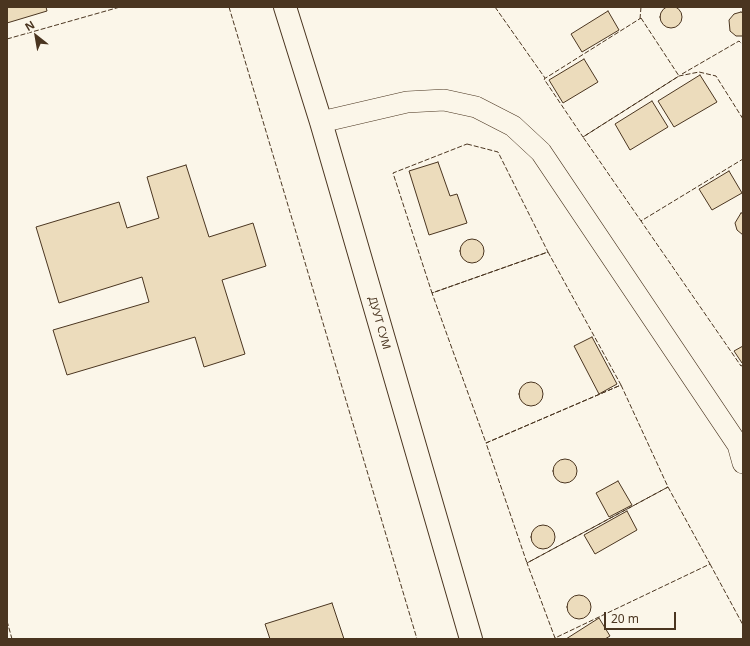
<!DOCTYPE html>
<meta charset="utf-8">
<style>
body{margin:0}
#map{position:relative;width:750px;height:646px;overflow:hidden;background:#fbf6e9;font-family:"Noto Sans",sans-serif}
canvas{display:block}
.frame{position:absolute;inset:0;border:8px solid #4a3520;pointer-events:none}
.north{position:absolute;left:16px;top:16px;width:40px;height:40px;-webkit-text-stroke:3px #fbf6e9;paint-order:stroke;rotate:329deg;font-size:11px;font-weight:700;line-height:16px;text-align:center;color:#4a3520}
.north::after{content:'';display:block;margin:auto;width:14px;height:18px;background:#4a3520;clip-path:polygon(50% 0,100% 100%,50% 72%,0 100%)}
.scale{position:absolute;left:604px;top:612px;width:72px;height:18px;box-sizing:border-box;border:2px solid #4a3520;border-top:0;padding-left:5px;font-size:12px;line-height:14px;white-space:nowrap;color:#4a3520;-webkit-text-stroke:3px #fbf6e9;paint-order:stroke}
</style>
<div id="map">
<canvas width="750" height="646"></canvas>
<div class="frame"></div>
<div class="north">N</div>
<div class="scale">20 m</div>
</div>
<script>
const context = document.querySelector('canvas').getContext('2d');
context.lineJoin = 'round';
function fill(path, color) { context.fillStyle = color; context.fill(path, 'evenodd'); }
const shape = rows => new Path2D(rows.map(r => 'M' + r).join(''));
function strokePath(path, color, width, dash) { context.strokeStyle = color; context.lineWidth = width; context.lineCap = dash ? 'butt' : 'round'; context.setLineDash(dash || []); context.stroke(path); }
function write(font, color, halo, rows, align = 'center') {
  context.font = font + ' "Noto Sans",sans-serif'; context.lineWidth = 3; context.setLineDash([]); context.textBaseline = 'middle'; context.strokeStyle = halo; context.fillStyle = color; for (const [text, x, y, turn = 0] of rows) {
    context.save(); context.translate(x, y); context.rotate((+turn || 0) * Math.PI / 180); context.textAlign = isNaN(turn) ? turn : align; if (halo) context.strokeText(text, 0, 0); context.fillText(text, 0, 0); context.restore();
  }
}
const building = shape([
 '660 17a11 11 0 1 1 22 0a11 11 0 1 1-22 0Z',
 [7,7,46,7,47,11,7,23,7,7],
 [608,11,619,30,582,52,571,34,608,11],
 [741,12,743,13,743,36,736,36,730,31,729,20,734,14,741,12],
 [584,59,598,82,563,103,549,80,584,59],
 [700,75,717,102,674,127,658,101,700,75],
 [652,101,668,127,630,150,615,124,652,101],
 [438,162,450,196,457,194,467,223,429,235,409,171,438,162],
 [186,165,209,237,253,223,266,266,222,280,245,354,204,367,195,337,67,375,53,330,149,302,142,277,59,303,36,227,119,202,127,228,159,218,147,177,186,165],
 [729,171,742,193,712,210,699,189,729,171],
 [741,213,743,213,743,235,737,230,735,223,741,213],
 '460 251a12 12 0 1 1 24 0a12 12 0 1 1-24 0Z',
 [592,337,617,384,599,394,574,346,592,337],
 [743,346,743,362,742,363,734,351,743,346],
 '519 394a12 12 0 1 1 24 0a12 12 0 1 1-24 0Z',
 '553 471a12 12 0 1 1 24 0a12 12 0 1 1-24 0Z',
 [618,481,632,505,609,517,596,493,618,481],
 [627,511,637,530,595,554,584,535,627,511],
 '531 537a12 12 0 1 1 24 0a12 12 0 1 1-24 0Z',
 '567 607a12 12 0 1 1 24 0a12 12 0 1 1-24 0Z',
 [332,603,344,639,270,639,265,624,332,603],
 [599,618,610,636,605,639,566,639,599,618]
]);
fill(building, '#ecdcbc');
strokePath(building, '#4a3520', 1);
const street = shape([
 [321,122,407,102,444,100,476,107,513,126,541,152,738,445,743,463]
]);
const secondary = shape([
 [285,7,321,122,471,639]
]);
strokePath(street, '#4a3520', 22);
strokePath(secondary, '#4a3520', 24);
strokePath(street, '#fbf6e9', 21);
strokePath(secondary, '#fbf6e9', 22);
strokePath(shape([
 [229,7,417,639],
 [495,7,545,78],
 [641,18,679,76,583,137,544,79,641,18],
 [640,19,641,7],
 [7,39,120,7],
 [682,74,739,41,743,45],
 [743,119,716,76,699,72,679,76,583,137,641,221,743,159],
 [467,144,498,152,548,252,432,293,393,173,467,144],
 [642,220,641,221,741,366,743,365],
 [548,252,621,385,486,443,432,293,548,252],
 [621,385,668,487,527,563,486,443,621,385],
 [668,487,710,564,555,638,527,563,668,487],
 [710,564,743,625],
 [7,621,12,639]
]), '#4a3520', 1, [5, 2]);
write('11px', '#4a3520', '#fbf6e9', [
 ["ДУУТ СУМ",379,323,74]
]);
</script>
